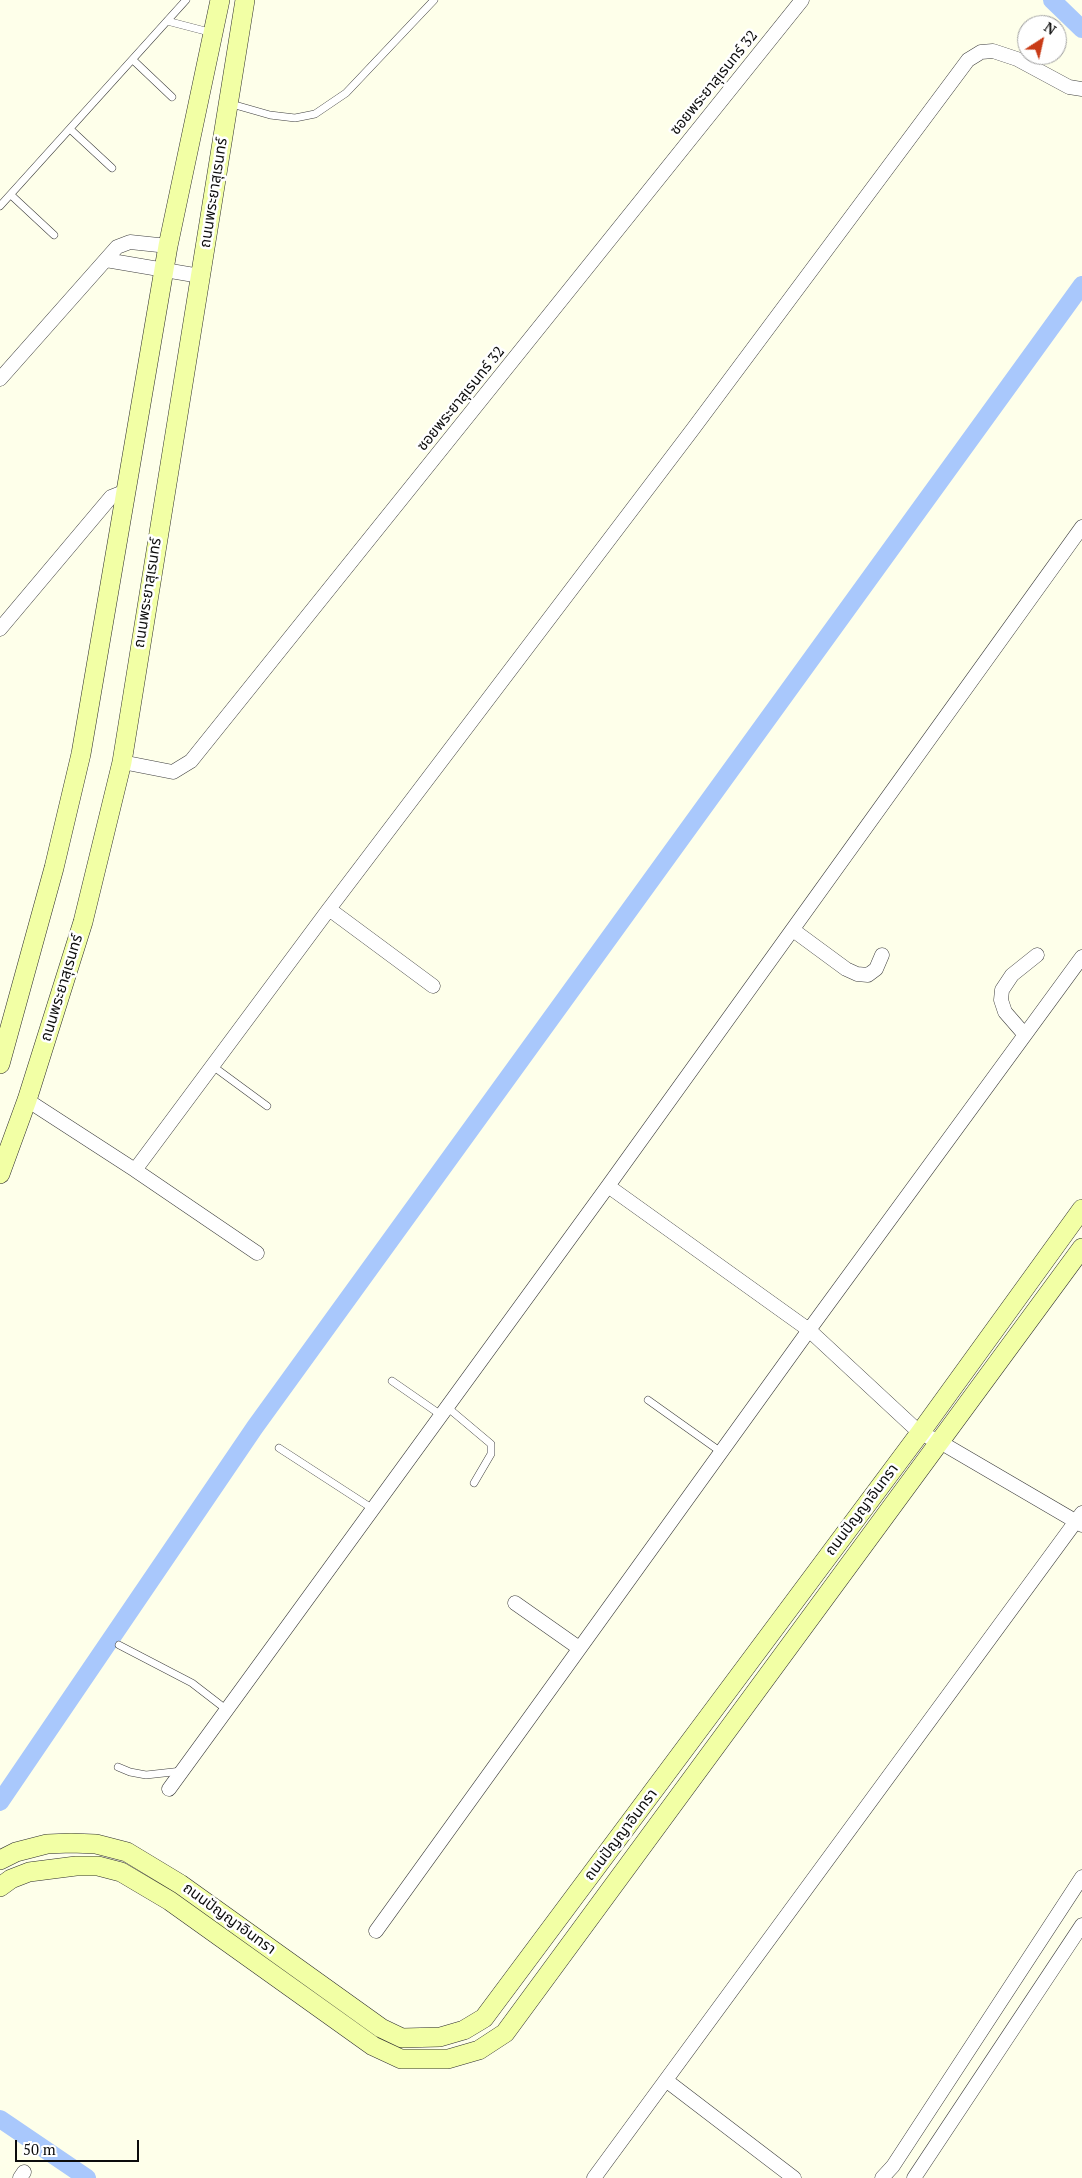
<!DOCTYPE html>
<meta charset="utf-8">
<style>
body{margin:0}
#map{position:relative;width:1082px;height:2178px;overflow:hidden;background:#feffea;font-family:"PT Serif",serif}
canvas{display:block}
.north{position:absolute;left:1017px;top:15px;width:50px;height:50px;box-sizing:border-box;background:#fff;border:1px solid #9e9e9e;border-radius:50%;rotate:35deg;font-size:14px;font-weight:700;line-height:20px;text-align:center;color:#0c0c0c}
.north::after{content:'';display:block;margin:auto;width:18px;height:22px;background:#c93b16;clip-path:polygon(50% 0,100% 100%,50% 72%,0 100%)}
.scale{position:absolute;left:15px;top:2140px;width:124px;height:22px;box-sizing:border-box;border:2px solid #0c0c0c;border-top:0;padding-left:6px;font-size:15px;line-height:18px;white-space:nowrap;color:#0c0c0c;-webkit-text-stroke:4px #fff;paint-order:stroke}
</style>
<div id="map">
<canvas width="1082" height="2178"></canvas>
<div class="north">N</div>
<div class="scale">50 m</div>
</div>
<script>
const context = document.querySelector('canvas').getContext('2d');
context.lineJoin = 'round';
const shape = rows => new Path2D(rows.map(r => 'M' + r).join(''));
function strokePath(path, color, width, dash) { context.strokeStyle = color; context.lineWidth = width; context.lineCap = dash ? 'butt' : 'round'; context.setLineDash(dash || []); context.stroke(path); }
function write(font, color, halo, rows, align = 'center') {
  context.font = font + ' "PT Serif","Noto Sans Thai",serif'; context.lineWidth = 5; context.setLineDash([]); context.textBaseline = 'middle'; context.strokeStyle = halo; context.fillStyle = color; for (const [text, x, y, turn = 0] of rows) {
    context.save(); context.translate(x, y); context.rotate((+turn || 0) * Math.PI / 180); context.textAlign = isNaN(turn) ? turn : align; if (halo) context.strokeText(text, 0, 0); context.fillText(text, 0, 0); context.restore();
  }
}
strokePath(shape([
 [1052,0,1082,29],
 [0,1802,255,1427,1082,285],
 [0,2119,87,2178]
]), '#a9c8fc', 18);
const lane = shape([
 [167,21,213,33],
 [133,60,172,97],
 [228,103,270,115,295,118,315,114,346,93,434,0],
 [70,129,112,168],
 [11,195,54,235],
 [0,206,186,0],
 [214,1067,267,1106],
 [392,1381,441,1415],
 [648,1400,721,1452],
 [447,1407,491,1444,491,1454,474,1483],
 [279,1448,373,1509],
 [119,1645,192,1683,227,1710],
 [118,1767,130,1772,146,1775,182,1771]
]);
const street = shape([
 [106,260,200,276],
 [0,379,117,247,130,242,168,246],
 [0,629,111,497,126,491],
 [122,762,173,772,191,761,802,0],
 [329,909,693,429,968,60,981,52,993,51,1017,59,1069,87,1082,89],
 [793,930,846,969,857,974,868,975,876,969,882,955],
 [1025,1035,1005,1012,1001,1000,1002,990,1012,975,1037,955],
 [27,1100,135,1170,257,1253],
 [135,1170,329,909,433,986],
 [608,1186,809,1330,920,1433,940,1442,1082,1525],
 [515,1603,579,1648],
 [169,1789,608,1186,1082,527],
 [376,1931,809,1330,1082,957],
 [667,2081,794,2178],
 [20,2178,24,2172],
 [594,2178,1082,1513],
 [882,2178,893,2166,1082,1877],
 [914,2178,1082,1925]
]);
const secondary = shape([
 [0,1064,54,868,81,754,168,246,220,0],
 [0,1174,27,1100,83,922,122,762,245,0],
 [0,1860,16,1852,47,1844,71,1843,96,1844,127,1852,180,1884,381,2028,402,2038,440,2037,464,2030,484,2018,920,1433,1082,1209],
 [0,1887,11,1879,29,1872,76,1866,98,1866,121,1872,170,1901,373,2046,401,2059,448,2059,479,2050,505,2033,1082,1248]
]);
strokePath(lane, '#3f3f3f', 8);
strokePath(street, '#3f3f3f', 15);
strokePath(secondary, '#2e2e2e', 20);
strokePath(lane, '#fff', 7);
strokePath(street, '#fff', 14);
strokePath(secondary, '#f2ffa5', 19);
write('15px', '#0c0c0c', '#fff', [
 ["ซอยพระยาสุเรนทร์ 32",714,83,-51],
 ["ถนนพระยาสุเรนทร์",214,193,-81],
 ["ซอยพระยาสุเรนทร์ 32",461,399,-51],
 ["ถนนพระยาสุเรนทร์",148,593,-81],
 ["ถนนพระยาสุเรนทร์",62,988,-73],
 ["ถนนปัญญาอินทรา",862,1510,-53],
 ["ถนนปัญญาอินทรา",621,1835,-53],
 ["ถนนปัญญาอินทรา",229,1919,36]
]);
</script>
